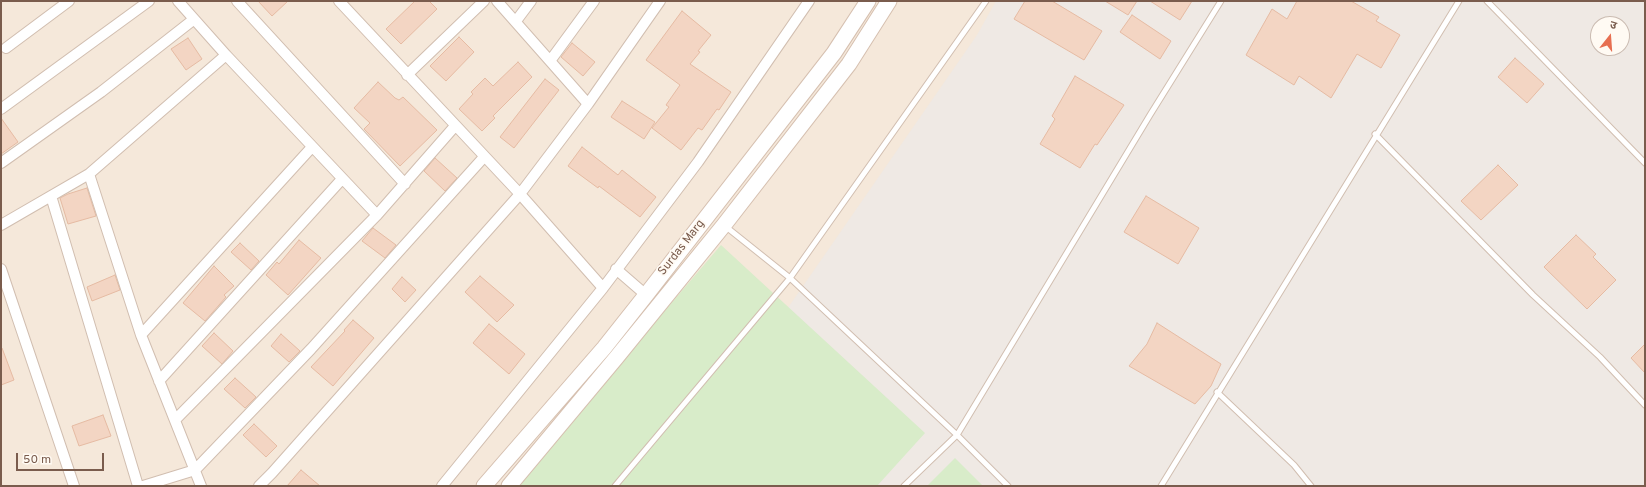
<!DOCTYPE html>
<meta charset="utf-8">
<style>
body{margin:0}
#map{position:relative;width:1646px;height:487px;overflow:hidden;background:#fdf6ec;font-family:Overpass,"Noto Sans Devanagari",sans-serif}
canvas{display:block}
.frame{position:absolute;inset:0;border:2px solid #7a5c4d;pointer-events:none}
.north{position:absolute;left:1590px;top:16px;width:40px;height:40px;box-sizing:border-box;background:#fffaf3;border:1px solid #cabbb1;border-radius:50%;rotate:17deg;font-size:11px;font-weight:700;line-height:16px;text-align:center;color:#7a5c4d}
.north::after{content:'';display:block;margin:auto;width:14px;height:18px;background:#e76f51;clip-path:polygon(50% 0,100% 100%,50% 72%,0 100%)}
.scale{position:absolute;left:16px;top:453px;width:88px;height:18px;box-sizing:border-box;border:2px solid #7a5c4d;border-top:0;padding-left:5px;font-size:12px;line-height:14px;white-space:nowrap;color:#7a5c4d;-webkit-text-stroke:3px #fffaf3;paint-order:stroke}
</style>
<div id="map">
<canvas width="1646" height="487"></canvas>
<div class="frame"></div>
<div class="north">उ</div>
<div class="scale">50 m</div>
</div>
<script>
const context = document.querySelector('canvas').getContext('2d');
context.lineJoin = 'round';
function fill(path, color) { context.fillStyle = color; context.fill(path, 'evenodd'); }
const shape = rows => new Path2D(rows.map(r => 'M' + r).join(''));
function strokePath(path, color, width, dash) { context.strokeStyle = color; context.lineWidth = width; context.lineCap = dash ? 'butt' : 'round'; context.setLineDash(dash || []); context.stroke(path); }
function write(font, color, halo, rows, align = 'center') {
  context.font = font + ' Overpass,sans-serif'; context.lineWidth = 3.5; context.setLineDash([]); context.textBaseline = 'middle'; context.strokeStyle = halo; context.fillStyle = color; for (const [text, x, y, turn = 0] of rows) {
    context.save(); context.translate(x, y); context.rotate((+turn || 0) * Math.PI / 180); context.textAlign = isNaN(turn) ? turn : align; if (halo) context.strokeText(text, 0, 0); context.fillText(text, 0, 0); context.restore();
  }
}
fill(shape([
 [1,1,1645,1,1645,486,1,486],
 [1598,24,1622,24,1622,48,1598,48]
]), '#f5e8da');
fill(shape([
 [996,1,1645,1,1645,486,637,486,776,325,977,35],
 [1598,24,1622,24,1622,48,1598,48]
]), '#efe9e4');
fill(shape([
 [721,245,925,433,877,486,515,486],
 [955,458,983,486,927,486]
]), '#d8ecc9');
const building = shape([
 [258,1,288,1,272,16,258,1],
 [415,1,429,1,437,9,401,44,386,29,415,1],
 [1025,1,1052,1,1102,31,1084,60,1014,19,1025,1],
 [1105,1,1137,1,1128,15,1105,1],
 [1150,1,1192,1,1180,20,1150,1],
 [1297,1,1351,1,1379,17,1376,21,1400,35,1381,68,1357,54,1331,98,1299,76,1294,85,1246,55,1272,9,1287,19,1297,1],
 [682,11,711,35,698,51,700,52,690,64,731,92,719,110,717,109,702,130,698,128,681,150,652,128,669,107,666,105,680,85,646,60,682,11],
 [1132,15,1171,41,1160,59,1120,32,1132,15],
 [459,37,474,52,446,81,430,66,459,37],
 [188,38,202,59,186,70,171,49,188,38],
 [572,43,595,62,583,76,561,57,572,43],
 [1515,58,1544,84,1527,103,1498,77,1515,58],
 [518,62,532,77,493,116,495,118,482,131,459,109,473,94,471,92,485,78,493,86,518,62],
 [1075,76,1124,105,1097,145,1095,144,1080,168,1040,144,1055,119,1052,116,1075,76],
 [545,79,559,90,514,148,500,137,545,79],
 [378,82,395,98,399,100,403,97,437,130,400,166,364,129,370,123,354,108,378,82],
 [622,101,655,122,644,139,611,117,622,101],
 [1,118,18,142,1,154,1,118],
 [582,147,618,175,622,170,656,197,640,217,599,186,598,188,568,166,582,147],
 [435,158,457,178,445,191,424,171,435,158],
 [1498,165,1518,185,1481,220,1461,201,1498,165],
 [87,188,96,216,68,224,60,198,68,194,87,188],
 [1146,196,1199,228,1178,264,1124,232,1146,196],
 [373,228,396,245,385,258,362,241,373,228],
 [1576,235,1596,254,1593,257,1616,280,1587,309,1544,267,1576,235],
 [299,240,321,258,288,295,266,275,277,262,279,264,299,240],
 [240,243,259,261,251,270,231,252,240,243],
 [214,266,234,286,224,295,226,297,205,321,183,303,214,266],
 [115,275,120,290,92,301,87,287,115,275],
 [480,276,514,305,497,322,465,292,480,276],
 [402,277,416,290,405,302,392,289,402,277],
 [353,320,374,338,333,386,311,367,345,331,344,330,353,320],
 [1157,323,1221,364,1211,386,1195,404,1129,366,1147,344,1157,323],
 [489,324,525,354,509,374,473,343,489,324],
 [214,333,233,351,222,364,202,346,214,333],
 [281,334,300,351,289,362,271,346,281,334],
 [1645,344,1645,373,1631,358,1645,344],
 [1,348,2,348,14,380,1,385,1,348],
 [235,378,256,397,245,408,224,389,235,378],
 [103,415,111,436,79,446,72,426,103,415],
 [254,424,277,446,266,457,243,435,254,424],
 [301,470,320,486,287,486,301,470]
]);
fill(building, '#f3d5c3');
strokePath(building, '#e6bba3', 1);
const service = shape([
 [1487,1,1645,163],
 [1375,134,1533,295,1600,357,1645,405],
 [725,226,790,278,957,435,1008,486],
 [1217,392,1294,465,1311,486],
 [615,486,790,278,986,1],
 [904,486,957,435,1150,115,1221,1],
 [1161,486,1459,1]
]);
const minor = shape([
 [178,1,226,55,377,215],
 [237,1,405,184],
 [339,1,520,194,603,288],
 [497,1,588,104],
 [516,21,531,1],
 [6,48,69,1],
 [550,61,594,1],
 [407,75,484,1],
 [1,109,149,1],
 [1,163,101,92,193,20],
 [89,174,141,335,201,486],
 [51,196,138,486],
 [1,225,89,174,226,55],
 [1,269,74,486],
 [616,269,646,295],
 [141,335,312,147],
 [159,381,342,179],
 [175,420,377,215,455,126],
 [143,486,195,470,311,349,484,157],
 [259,486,272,473,520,194,588,104,660,1],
 [442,486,603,288,698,162,809,1]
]);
const secondary = shape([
 [484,486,604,348,646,295,834,53,868,1],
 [509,486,616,358,724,225,849,64,889,1]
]);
strokePath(service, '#d1beb0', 7);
strokePath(minor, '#d1beb0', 12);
strokePath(secondary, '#d6c0b0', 17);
strokePath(service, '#fff', 5);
strokePath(minor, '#fff', 10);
strokePath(secondary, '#fff', 15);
write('12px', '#7a5c4d', '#fffaf3', [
 ["Surdas Marg",682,248,-52]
]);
</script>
